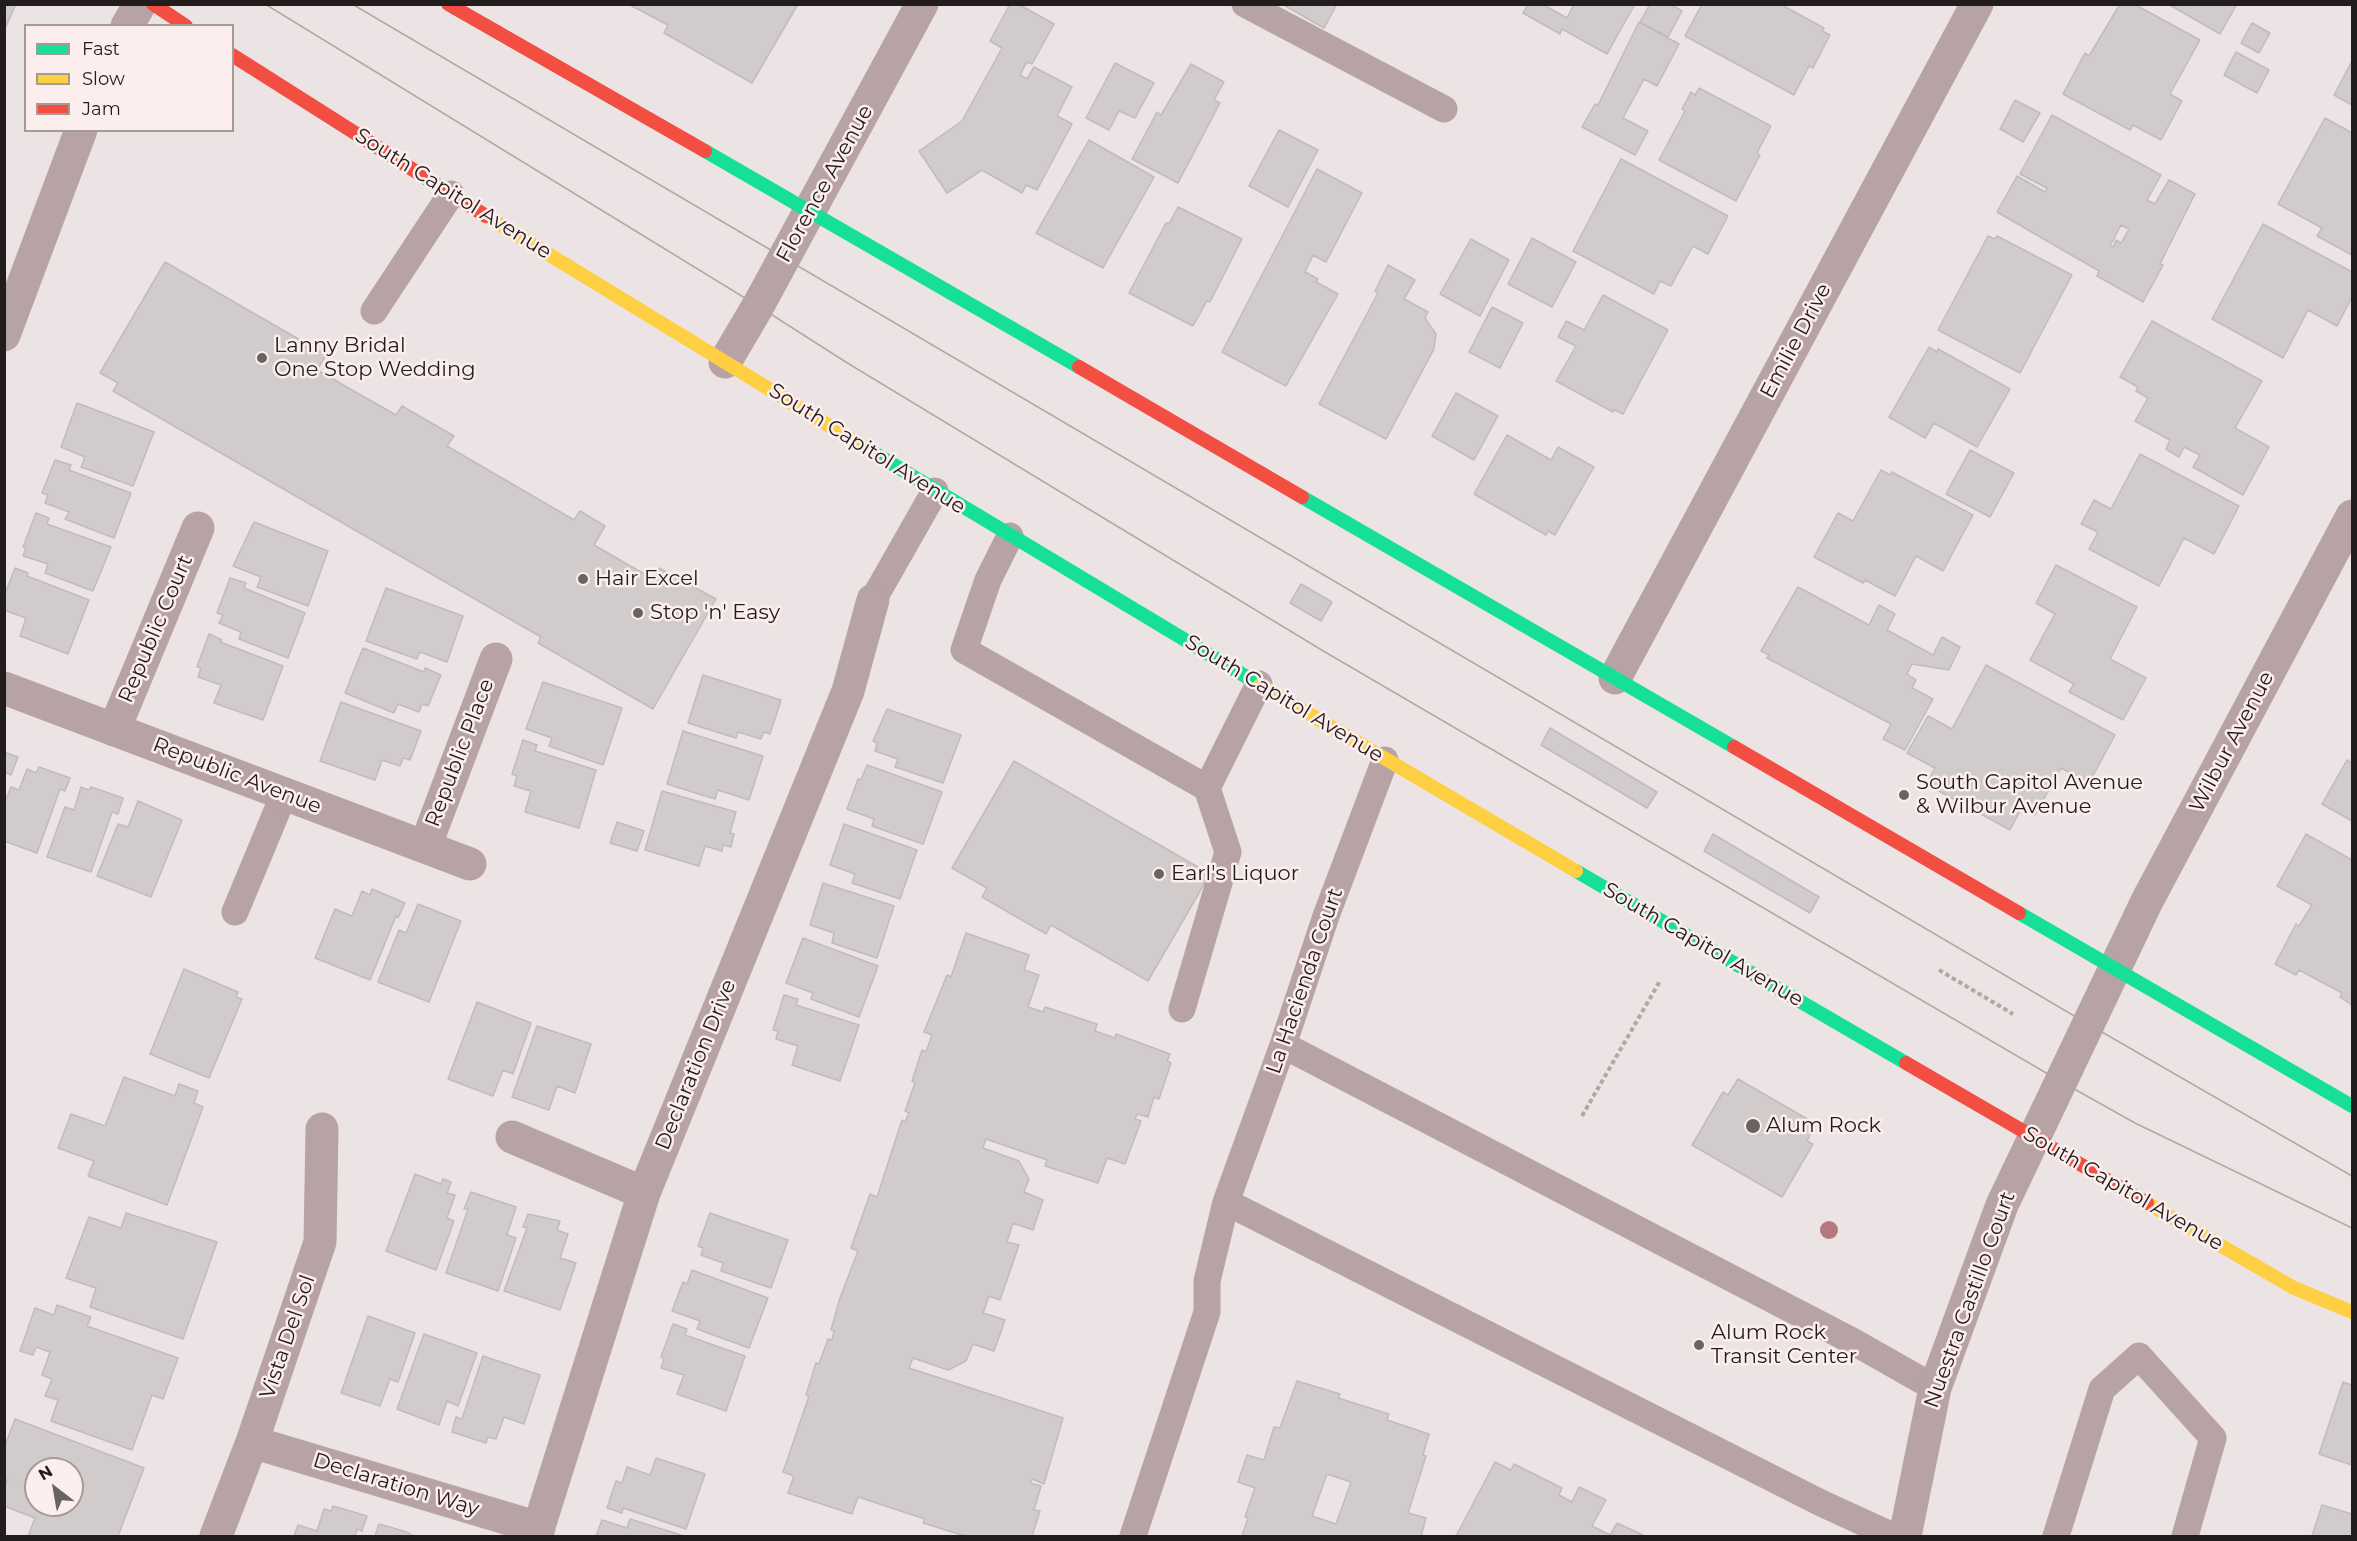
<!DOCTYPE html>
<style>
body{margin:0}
#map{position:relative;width:2357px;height:1541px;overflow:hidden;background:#ece4e4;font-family:Montserrat,sans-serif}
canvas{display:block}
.frame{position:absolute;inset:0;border:6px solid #221d1c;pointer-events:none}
.legend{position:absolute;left:24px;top:24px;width:210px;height:108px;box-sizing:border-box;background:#fdeeee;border:2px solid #a59a9a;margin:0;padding:8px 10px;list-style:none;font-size:18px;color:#221d1c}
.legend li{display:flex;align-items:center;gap:12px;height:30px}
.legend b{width:30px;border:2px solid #a59a9a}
.north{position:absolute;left:24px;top:1457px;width:60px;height:60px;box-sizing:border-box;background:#fdeeee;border:2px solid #a59a9a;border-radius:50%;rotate:329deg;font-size:16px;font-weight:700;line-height:24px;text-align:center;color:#221d1c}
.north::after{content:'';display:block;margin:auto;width:21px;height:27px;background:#696362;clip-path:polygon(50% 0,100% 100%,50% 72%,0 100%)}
</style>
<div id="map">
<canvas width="2357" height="1541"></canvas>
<div class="frame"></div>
<ul class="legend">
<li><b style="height:8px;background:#16e098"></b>Fast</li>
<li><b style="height:8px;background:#ffcf43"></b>Slow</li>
<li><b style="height:8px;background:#f24e42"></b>Jam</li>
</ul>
<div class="north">N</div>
</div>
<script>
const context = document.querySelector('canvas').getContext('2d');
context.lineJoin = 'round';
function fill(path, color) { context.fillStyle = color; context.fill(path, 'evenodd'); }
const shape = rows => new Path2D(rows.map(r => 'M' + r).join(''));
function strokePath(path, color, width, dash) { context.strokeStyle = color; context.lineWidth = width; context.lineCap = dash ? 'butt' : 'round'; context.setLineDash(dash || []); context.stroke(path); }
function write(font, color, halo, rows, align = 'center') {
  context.font = font + ' Montserrat,sans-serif'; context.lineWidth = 5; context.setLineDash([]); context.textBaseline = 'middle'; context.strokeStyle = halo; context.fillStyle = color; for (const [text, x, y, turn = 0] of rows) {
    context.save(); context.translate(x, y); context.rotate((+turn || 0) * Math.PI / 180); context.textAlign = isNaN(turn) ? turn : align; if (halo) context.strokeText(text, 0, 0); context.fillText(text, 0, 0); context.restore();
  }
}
const building = shape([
 [4,4,16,4,4,31,4,4],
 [798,4,752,83,664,33,668,25,630,5,798,4],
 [1010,4,1018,4,1054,24,1032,64,1027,62,1020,75,1027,79,1034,67,1072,87,1057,116,1072,124,1037,190,1026,185,1022,193,982,170,947,193,919,151,962,121,1002,48,990,41,1010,4],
 [1282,4,1337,4,1324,28,1282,4],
 [1528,4,1542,4,1567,18,1574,4,1635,4,1607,54,1562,29,1560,34,1523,13,1528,4],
 [1650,4,1670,4,1682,11,1668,37,1640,22,1650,4],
 [1702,4,1780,4,1824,28,1822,31,1830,35,1813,68,1809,66,1794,95,1685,36,1702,4],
 [2120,4,2134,4,2200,40,2170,94,2182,101,2161,140,2133,125,2130,130,2063,94,2085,53,2089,56,2120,4],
 [2168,4,2237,4,2220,34,2168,4],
 [1639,22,1679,44,1657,86,1644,79,1623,118,1648,131,1635,155,1582,127,1595,104,1598,105,1639,22],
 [2252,23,2270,33,2259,53,2241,43,2252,23],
 [2236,52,2269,70,2257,93,2224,75,2236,52],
 [2352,61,2352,105,2334,95,2352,61],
 [1115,63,1154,83,1135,118,1119,111,1109,130,1086,118,1115,63],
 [1191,64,1224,82,1214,100,1220,103,1178,183,1132,159,1157,112,1161,115,1191,64],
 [1699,88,1771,126,1757,153,1760,155,1736,201,1659,160,1685,111,1682,109,1691,92,1695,95,1699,88],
 [2015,100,2040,113,2023,142,2000,129,2015,100],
 [2052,115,2161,175,2147,200,2155,204,2169,180,2195,194,2160,264,2163,265,2143,302,2097,276,2099,271,1997,212,2017,176,2045,192,2047,188,2020,174,2052,115],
 [2121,225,2129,229,2121,243,2116,240,2113,247,2110,246,2121,225],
 [2325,118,2352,133,2352,255,2317,236,2322,228,2278,204,2325,118],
 [1279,130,1318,150,1288,207,1249,186,1279,130],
 [1089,140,1154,177,1103,268,1036,233,1089,140],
 [1621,159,1728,216,1708,254,1693,246,1671,286,1660,281,1654,294,1573,251,1621,159],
 [1317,169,1362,193,1326,262,1313,255,1305,272,1318,279,1316,282,1338,294,1286,386,1222,352,1317,169],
 [1178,207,1242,239,1210,302,1207,301,1193,326,1129,293,1166,223,1169,224,1178,207],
 [2263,224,2352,272,2352,297,2337,326,2308,310,2283,358,2212,319,2263,224],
 [1988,236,1995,239,1997,236,2072,275,2020,373,1938,330,1988,236],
 [1532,238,1576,262,1552,307,1508,284,1532,238],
 [1471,239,1509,260,1480,316,1440,294,1471,239],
 [165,262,326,355,317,370,396,415,402,406,454,436,447,446,574,520,580,511,605,526,594,545,653,579,659,568,716,599,653,709,538,643,541,637,113,391,118,383,100,373,165,262],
 [1388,265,1415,280,1404,299,1428,312,1425,318,1436,334,1434,349,1386,439,1319,404,1378,293,1375,291,1388,265],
 [1603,295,1668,330,1623,414,1615,410,1613,412,1556,381,1576,346,1558,337,1566,321,1584,330,1603,295],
 [1492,307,1523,323,1500,368,1469,352,1492,307],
 [2152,321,2262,381,2235,428,2269,447,2243,495,2193,467,2200,455,2184,447,2179,457,2166,449,2170,440,2135,421,2148,398,2136,391,2138,387,2120,377,2152,321],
 [1929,347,1937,352,1938,349,2010,389,1977,447,1934,423,1925,438,1889,417,1929,347],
 [1456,393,1498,416,1474,460,1432,436,1456,393],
 [77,403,154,432,133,486,81,467,85,457,61,447,77,403],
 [1507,435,1551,460,1558,447,1594,467,1555,535,1548,531,1546,535,1474,494,1507,435],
 [1970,450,2014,473,1990,517,1946,494,1970,450],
 [2140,454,2239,506,2214,554,2184,538,2159,586,2089,549,2098,532,2081,524,2094,500,2111,509,2140,454],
 [55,460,71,465,69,470,131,493,114,538,65,519,69,512,45,503,48,495,42,493,55,460],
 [1881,470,1890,475,1892,472,1973,515,1943,571,1916,556,1895,596,1865,580,1863,583,1814,557,1838,513,1853,521,1881,470],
 [36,513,49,518,47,524,111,547,93,591,45,573,48,564,23,556,26,548,23,547,36,513],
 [254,522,328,551,308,606,257,587,261,577,233,566,254,522],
 [2056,565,2137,607,2110,659,2146,678,2123,720,2069,692,2074,684,2030,660,2055,614,2036,603,2056,565],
 [15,568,28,573,27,576,89,600,68,654,20,636,26,618,4,610,4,596,15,568],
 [230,578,246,583,244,588,305,613,288,658,239,639,241,632,219,623,223,615,217,613,230,578],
 [1301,584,1332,602,1321,621,1290,603,1301,584],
 [1798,587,1869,625,1879,605,1895,614,1887,630,1933,655,1942,637,1960,647,1949,670,1912,664,1907,674,1916,680,1912,688,1933,699,1905,750,1883,739,1891,724,1767,658,1769,655,1761,651,1798,587],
 [386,588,463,616,447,662,420,652,417,659,366,641,386,588],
 [209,634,222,640,220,642,283,666,263,720,214,703,221,685,198,677,201,668,197,667,209,634],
 [363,648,424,672,425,668,441,675,428,706,422,704,419,712,398,704,394,713,345,693,363,648],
 [1986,665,2115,735,2089,783,2061,768,2035,815,2022,807,2010,830,1926,784,1935,768,1907,753,1928,716,1952,729,1986,665],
 [703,675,781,700,770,734,764,732,761,739,738,732,736,738,688,723,703,675],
 [543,682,622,708,603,765,549,746,552,738,526,729,543,682],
 [341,702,421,731,410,760,403,758,400,766,382,760,375,780,320,761,341,702],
 [887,709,961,735,943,783,895,767,898,759,875,751,877,743,873,741,887,709],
 [1550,728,1657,792,1647,808,1541,745,1550,728],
 [683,731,763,756,749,800,718,790,715,799,667,784,683,731],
 [523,740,537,745,535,751,596,770,579,828,525,812,531,791,514,786,517,776,512,774,523,740],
 [4,752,18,757,11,775,4,772,4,752],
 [2347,760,2352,763,2352,821,2322,804,2347,760],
 [1014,761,1210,874,1148,981,1051,925,1046,934,982,897,987,888,952,868,1014,761],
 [867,765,942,792,923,844,872,826,874,819,847,809,858,779,861,780,867,765],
 [39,767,70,778,65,791,60,789,37,853,4,841,4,804,11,787,19,790,27,769,36,773,39,767],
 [81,787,89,790,91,787,123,798,118,814,112,812,91,872,47,857,65,807,74,810,81,787],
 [662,791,736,812,730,833,734,834,731,847,723,845,722,851,705,846,699,866,645,850,662,791],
 [138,801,182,820,151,897,97,876,118,824,128,827,138,801],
 [617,822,644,831,637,851,610,843,617,822],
 [844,824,917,850,900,899,852,883,855,874,830,865,844,824],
 [1713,834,1819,897,1810,913,1704,851,1713,834],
 [2306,834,2352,860,2352,1005,2340,997,2342,993,2299,970,2296,975,2275,964,2296,924,2299,926,2312,905,2277,886,2306,834],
 [823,883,894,906,877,958,832,943,834,933,810,925,823,883],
 [372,889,405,903,398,918,396,916,370,980,315,958,335,909,352,916,362,891,370,895,372,889],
 [418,904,461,921,429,1002,378,982,399,930,406,933,418,904],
 [966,933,1029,955,1024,970,1039,975,1028,1007,1043,1012,1045,1007,1097,1024,1095,1031,1115,1038,1116,1034,1170,1054,1167,1061,1171,1063,1159,1099,1154,1097,1148,1117,1137,1114,1135,1119,1141,1121,1125,1164,1107,1158,1098,1183,1045,1166,1047,1160,986,1139,983,1148,1019,1161,1029,1179,1024,1192,1043,1200,1033,1230,1013,1223,1007,1242,1019,1245,1000,1300,989,1296,983,1313,1005,1320,994,1351,973,1344,966,1361,948,1370,913,1358,909,1368,1063,1418,1044,1484,1032,1479,1030,1483,1041,1486,1034,1510,1040,1511,1032,1536,965,1536,923,1523,925,1519,858,1497,852,1514,788,1493,794,1476,783,1472,809,1396,806,1395,816,1363,819,1364,828,1339,832,1340,834,1331,831,1330,840,1298,858,1251,851,1248,870,1194,877,1197,902,1120,905,1122,909,1113,905,1111,915,1083,912,1081,922,1050,926,1052,932,1035,924,1032,947,975,951,977,966,933],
 [803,938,878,966,859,1017,811,999,813,993,786,983,803,938],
 [184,969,238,992,236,997,242,999,209,1078,150,1054,184,969],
 [784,995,798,999,796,1005,859,1025,840,1081,792,1065,798,1046,776,1039,778,1031,773,1030,784,995],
 [477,1002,531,1023,513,1074,503,1070,493,1096,448,1079,477,1002],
 [537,1026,591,1044,575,1093,557,1086,549,1110,512,1097,537,1026],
 [124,1077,175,1096,179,1084,198,1091,194,1103,203,1107,167,1205,88,1176,94,1161,58,1148,71,1114,105,1126,124,1077],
 [1738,1079,1816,1124,1807,1141,1813,1144,1782,1197,1692,1145,1723,1092,1728,1095,1738,1079],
 [415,1174,441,1184,443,1179,451,1182,447,1193,455,1195,447,1218,454,1221,436,1270,386,1251,415,1174],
 [471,1192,516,1207,507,1235,516,1238,498,1291,446,1273,468,1209,464,1209,471,1192],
 [126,1213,217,1242,183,1339,90,1307,96,1288,66,1278,89,1217,121,1228,126,1213],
 [710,1213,788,1240,771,1288,721,1271,723,1263,701,1255,703,1248,698,1246,710,1213],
 [528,1214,560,1221,557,1230,568,1234,560,1258,576,1263,560,1310,504,1291,527,1228,523,1227,528,1214],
 [692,1270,768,1298,749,1348,697,1329,700,1321,672,1311,683,1282,687,1284,692,1270],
 [57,1305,91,1317,87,1326,178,1358,163,1399,152,1395,132,1450,51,1421,58,1400,45,1396,52,1379,42,1375,50,1352,36,1347,33,1355,20,1351,35,1308,54,1315,57,1305],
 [368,1316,415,1333,398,1382,390,1379,380,1406,341,1393,368,1316],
 [673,1324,687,1329,685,1335,745,1356,726,1411,677,1394,684,1375,661,1368,664,1359,661,1357,673,1324],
 [424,1334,477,1353,458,1406,447,1401,439,1425,397,1409,424,1334],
 [483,1356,540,1375,524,1424,504,1417,496,1439,488,1437,486,1443,452,1432,456,1417,462,1419,483,1356],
 [1297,1381,1340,1394,1338,1398,1389,1414,1387,1420,1429,1434,1423,1455,1426,1456,1408,1513,1426,1518,1421,1536,1242,1536,1248,1518,1245,1517,1255,1488,1238,1482,1247,1455,1264,1460,1274,1427,1280,1428,1297,1381],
 [1327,1474,1351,1482,1336,1524,1312,1516,1327,1474],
 [2343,1382,2352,1385,2352,1465,2319,1454,2343,1382],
 [15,1419,144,1468,118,1536,28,1536,35,1518,4,1506,4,1489,8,1479,4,1477,4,1448,15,1419],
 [36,1469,72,1469,72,1505,36,1505,36,1469],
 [656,1458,705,1474,686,1529,623,1508,622,1513,607,1508,616,1481,622,1483,627,1467,650,1475,656,1458],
 [1495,1462,1511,1470,1514,1464,1562,1488,1559,1495,1572,1502,1579,1487,1606,1500,1592,1526,1610,1535,1617,1523,1645,1536,1456,1536,1495,1462],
 [2322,1505,2352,1514,2352,1536,2312,1536,2322,1505],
 [333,1506,367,1516,362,1531,357,1529,355,1536,294,1536,298,1525,317,1531,324,1509,331,1511,333,1506],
 [630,1519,684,1536,596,1536,602,1520,627,1528,630,1519],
 [379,1524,407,1532,413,1536,375,1536,379,1524]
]);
fill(building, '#d2cbcb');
strokePath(building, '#c1bbbb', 1.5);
strokePath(shape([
 [1939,970,2013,1014],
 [1582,1116,1660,981]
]), '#b4a6a6', 4, [4.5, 3]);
strokePath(shape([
 [1245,4,1444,109],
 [374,311,451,194],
 [1010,536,988,580,964,650,1207,788,1228,852,1182,1009],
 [873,600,935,491],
 [1207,788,1259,684],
 [235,912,284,794],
 [1283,1045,1854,1342,1935,1388],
 [1226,1202,1821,1503,1893,1536],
 [1133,1536,1207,1312,1207,1281,1226,1202,1283,1045,1326,916,1385,760],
 [2056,1536,2102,1389,2139,1356,2213,1438,2185,1536]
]), '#b7a3a3', 27);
strokePath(shape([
 [127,26,140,4],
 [4,335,81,130],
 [725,362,758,306,922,4],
 [1615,678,1977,4],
 [4,688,470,864],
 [114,730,198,528],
 [425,847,496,659],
 [512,1137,644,1193],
 [252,1442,539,1528],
 [216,1536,252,1442,320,1242,322,1129],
 [536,1536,644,1193,848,691,873,600],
 [1905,1536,1935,1388,2002,1205,2147,901,2352,516]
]), '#b7a3a3', 33);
strokePath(shape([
 [705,151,1079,367],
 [864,447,1260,685],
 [1302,497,1734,747],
 [1576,871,1906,1063],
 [2019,913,2352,1106]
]), '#16e098', 14);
strokePath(shape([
 [486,216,864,447],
 [1260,685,1576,871],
 [2147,1203,2294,1288,2352,1312]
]), '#ffcf43', 14);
strokePath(shape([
 [153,4,186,26],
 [448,4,705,151],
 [232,55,486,216],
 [1079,367,1302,497],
 [1734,747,2019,913],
 [1906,1063,2147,1203]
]), '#f24e42', 14);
strokePath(shape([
 [265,4,758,306,849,364,1325,652,2060,1081,2135,1123,2352,1228],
 [352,4,2088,1024,2352,1176]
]), '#b4a7a7', 1.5);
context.fillStyle = '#b6777d';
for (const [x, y] of [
 [1829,1230]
]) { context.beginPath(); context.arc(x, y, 9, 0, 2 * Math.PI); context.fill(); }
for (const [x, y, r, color] of [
 [262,358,6,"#696362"],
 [583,579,6,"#696362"],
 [638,613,6,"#696362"],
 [1904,795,6,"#696362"],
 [1159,874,6,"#696362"],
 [1753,1126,8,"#696362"],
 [1699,1345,6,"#696362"]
]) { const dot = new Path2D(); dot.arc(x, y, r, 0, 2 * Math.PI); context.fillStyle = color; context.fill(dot); strokePath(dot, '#fdeeee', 2); }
write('21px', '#221d1c', '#fdeeee', [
 ["Florence Avenue",825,184,-61],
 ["South Capitol Avenue",453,194,32],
 ["Emilie Drive",1796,341,-62],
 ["South Capitol Avenue",867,449,32],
 ["Republic Court",156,629,-67],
 ["South Capitol Avenue",1284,699,31],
 ["Wilbur Avenue",2232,742,-62],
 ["Republic Place",460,753,-69],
 ["Republic Avenue",237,776,21],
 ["South Capitol Avenue",1703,945,30],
 ["La Hacienda Court",1305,981,-71],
 ["Declaration Drive",696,1065,-68],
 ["South Capitol Avenue",2123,1189,30],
 ["Nuestra Castillo Court",1970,1300,-70],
 ["Vista Del Sol",288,1337,-71],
 ["Declaration Way",396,1485,17]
]);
write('21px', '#221d1c', '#fdeeee', [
 ["Lanny Bridal",274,346],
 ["One Stop Wedding",274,370],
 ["Hair Excel",595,579],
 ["Stop 'n' Easy",650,613],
 ["South Capitol Avenue",1916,783],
 ["& Wilbur Avenue",1916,807],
 ["Earl's Liquor",1171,874],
 ["Alum Rock",1766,1126],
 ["Alum Rock",1711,1333],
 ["Transit Center",1711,1357]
], 'left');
</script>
